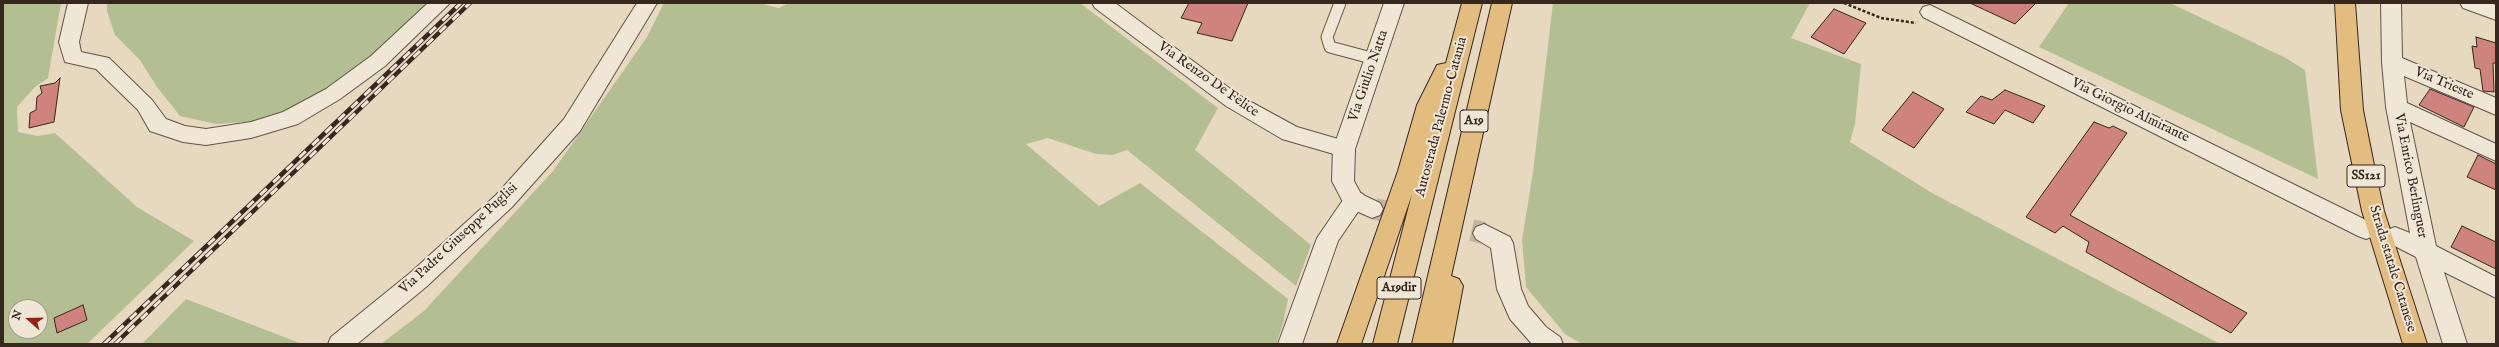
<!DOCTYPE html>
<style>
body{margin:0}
#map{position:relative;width:2499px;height:347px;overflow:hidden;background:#e6d9c0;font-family:"IM FELL English",serif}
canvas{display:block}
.frame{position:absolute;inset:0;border:4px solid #36271f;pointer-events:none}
.north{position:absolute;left:8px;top:299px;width:40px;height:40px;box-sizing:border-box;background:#efe6d6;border:1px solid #a59a8d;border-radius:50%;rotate:290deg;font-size:11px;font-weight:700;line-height:16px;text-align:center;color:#36271f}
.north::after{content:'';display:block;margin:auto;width:14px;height:18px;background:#8f2418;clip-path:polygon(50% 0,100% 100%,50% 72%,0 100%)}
</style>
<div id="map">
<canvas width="2499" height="347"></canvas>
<div class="frame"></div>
<div class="north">N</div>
</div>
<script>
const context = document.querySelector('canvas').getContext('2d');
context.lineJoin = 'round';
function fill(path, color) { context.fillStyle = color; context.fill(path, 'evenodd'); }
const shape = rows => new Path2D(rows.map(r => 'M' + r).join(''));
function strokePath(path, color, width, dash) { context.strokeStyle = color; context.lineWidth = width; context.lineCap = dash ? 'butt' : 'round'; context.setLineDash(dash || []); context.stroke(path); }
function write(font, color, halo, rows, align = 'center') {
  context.font = font + ' "IM FELL English",serif'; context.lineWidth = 4; context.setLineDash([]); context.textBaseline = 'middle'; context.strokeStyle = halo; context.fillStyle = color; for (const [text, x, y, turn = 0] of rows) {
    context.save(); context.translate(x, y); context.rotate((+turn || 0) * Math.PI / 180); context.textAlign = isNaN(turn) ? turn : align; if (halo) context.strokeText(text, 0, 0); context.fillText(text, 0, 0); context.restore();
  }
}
fill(shape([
 [3,3,61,3,48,78,35,87,17,107,18,132,38,136,55,133,137,207,194,241,87,344,3,344],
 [16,307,40,307,40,331,16,331],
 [107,3,431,3,358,67,302,105,260,121,216,124,180,116,157,87,140,60,115,35,107,11],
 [664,3,759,3,779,8,789,3,1080,3,1218,108,1195,150,1311,245,1296,286,1127,150,1113,155,1096,154,1048,138,1026,144,1099,206,1140,183,1288,299,1283,324,1276,344,381,344,424,311,553,171,647,37],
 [1553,3,1810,3,1791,38,1861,64,1855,124,1850,142,1932,193,2220,344,1582,344,1565,334,1526,287,1522,240,1533,172],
 [2069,3,2170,3,2286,58,2305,70,2318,179,2039,47],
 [186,299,302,344,142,344]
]), '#b3bf93');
const building = shape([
 [1189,3,1248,3,1232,41,1197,33,1202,23,1181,18,1189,3],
 [1970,3,2036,3,2015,24,1970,3],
 [1834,9,1866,23,1844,54,1811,37,1834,9],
 [2476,37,2496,43,2496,63,2493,63,2494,92,2483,91,2480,69,2475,68,2472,46,2477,47,2476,37],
 [60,78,54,122,29,128,30,113,36,110,37,97,42,93,40,86,55,83,60,78],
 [2430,89,2474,107,2464,127,2419,105,2430,89],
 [2005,90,2045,106,2033,123,2005,110,1994,124,1966,112,1981,96,1992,100,2005,90],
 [1913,92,1944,109,1914,148,1882,130,1913,92],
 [2094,122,2109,128,2113,126,2127,133,2070,215,2247,313,2231,333,2086,252,2089,242,2063,226,2055,233,2026,217,2094,122],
 [2478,155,2496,164,2496,190,2467,177,2478,155],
 [2462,226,2496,242,2496,269,2451,247,2462,226],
 [83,305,87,320,57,333,54,318,83,305]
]);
fill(building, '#ce837e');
strokePath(building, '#36271f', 1);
strokePath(shape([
 [1375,209,1484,233]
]), '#c3b5a0', 22, [22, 11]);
const service = shape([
 [1340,3,1327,37,1330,47,1375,59]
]);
const minor = shape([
 [68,3,88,3,79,42,81,52,109,58,152,100,166,119,185,126,206,129,251,122,283,112,326,89,371,56,428,3,450,3,385,66,340,99,298,124,251,138,206,145,183,142,150,131,138,110,96,69,65,62,59,42,68,3],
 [637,3,657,3,580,131,512,207,426,287,357,344,328,344,331,337,410,273,496,195,564,119,637,3],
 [1092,3,1115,3,1240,96,1297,127,1352,143,1355,149,1352,155,1344,157,1282,139,1226,106,1095,8,1092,3],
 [2381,3,2401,3,2402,58,2496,98,2496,115,2404,76,2407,103,2496,144,2496,161,2410,122,2436,246,2496,277,2496,298,2444,272,2467,344,2443,344,2416,257,2387,242,2384,236,2387,230,2395,227,2410,233,2386,107,2382,62,2381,3],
 [2460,3,2490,3,2496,5,2496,20,2463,8,2460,3],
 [1930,5,2374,224,2377,230,2374,236,2366,239,2358,236,1923,17,1920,12,1923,7,1930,5],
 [1355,191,1363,194,1366,200,1338,241,1302,344,1278,344,1317,238,1347,194,1355,191]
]);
const tertiary = shape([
 [1384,3,1404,3,1355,149,1354,181,1361,194,1380,203,1383,209,1380,215,1372,218,1345,206,1332,181,1333,149,1384,3],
 [1484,224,1510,237,1513,243,1521,289,1528,306,1546,327,1560,337,1563,344,1532,344,1510,319,1497,289,1491,248,1476,239,1473,233,1476,227,1484,224]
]);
const primary = shape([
 [2335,3,2355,3,2363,110,2375,170,2384,211,2427,344,2403,344,2362,211,2341,110,2335,3]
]);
const motorway = shape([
 [1462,3,1482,3,1397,344,1373,344,1412,194,1361,344,1337,344,1398,171,1417,105,1437,65,1446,63,1462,3],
 [1492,3,1512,3,1451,276,1459,279,1463,286,1452,344,1412,344,1492,3]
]);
strokePath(service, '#625447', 13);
strokePath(minor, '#625447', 2);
strokePath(tertiary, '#625447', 2);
strokePath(primary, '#36271f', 2);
strokePath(motorway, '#36271f', 2);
strokePath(shape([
 [1844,3,1881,18,1916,23]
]), '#36271f', 2.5, [3, 2]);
strokePath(service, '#efe6d6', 11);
fill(minor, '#efe6d6');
fill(tertiary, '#efe6d6');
fill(primary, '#e3bc80');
fill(motorway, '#e3bc80');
const rail = shape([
 [104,344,461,3],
 [115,344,470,3]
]);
strokePath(rail, '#36271f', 4.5);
strokePath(rail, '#efe6d6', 3, [9]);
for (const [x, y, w] of [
 [1474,121,28],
 [2366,176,38],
 [1399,288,44]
]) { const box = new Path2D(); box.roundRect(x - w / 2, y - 11, w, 22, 3); context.fillStyle = '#efe6d6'; context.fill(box); strokePath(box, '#36271f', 1); }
write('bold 13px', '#36271f', null, [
 ["A19",1474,121],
 ["SS121",2366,176],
 ["A19dir",1399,288]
]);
write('14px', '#36271f', '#efe6d6', [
 ["Via Giulio Natta",1369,76,-71],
 ["Via Renzo De Felice",1208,80,35],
 ["Via Trieste",2444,84,23],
 ["Via Giorgio Almirante",2130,111,26],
 ["Autostrada Palermo-Catania",1442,117,-75],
 ["Via Enrico Berlinguer",2410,176,79],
 ["Via Padre Giuseppe Puglisi",459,239,-43],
 ["Strada statale Catanese",2392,269,73]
]);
</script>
